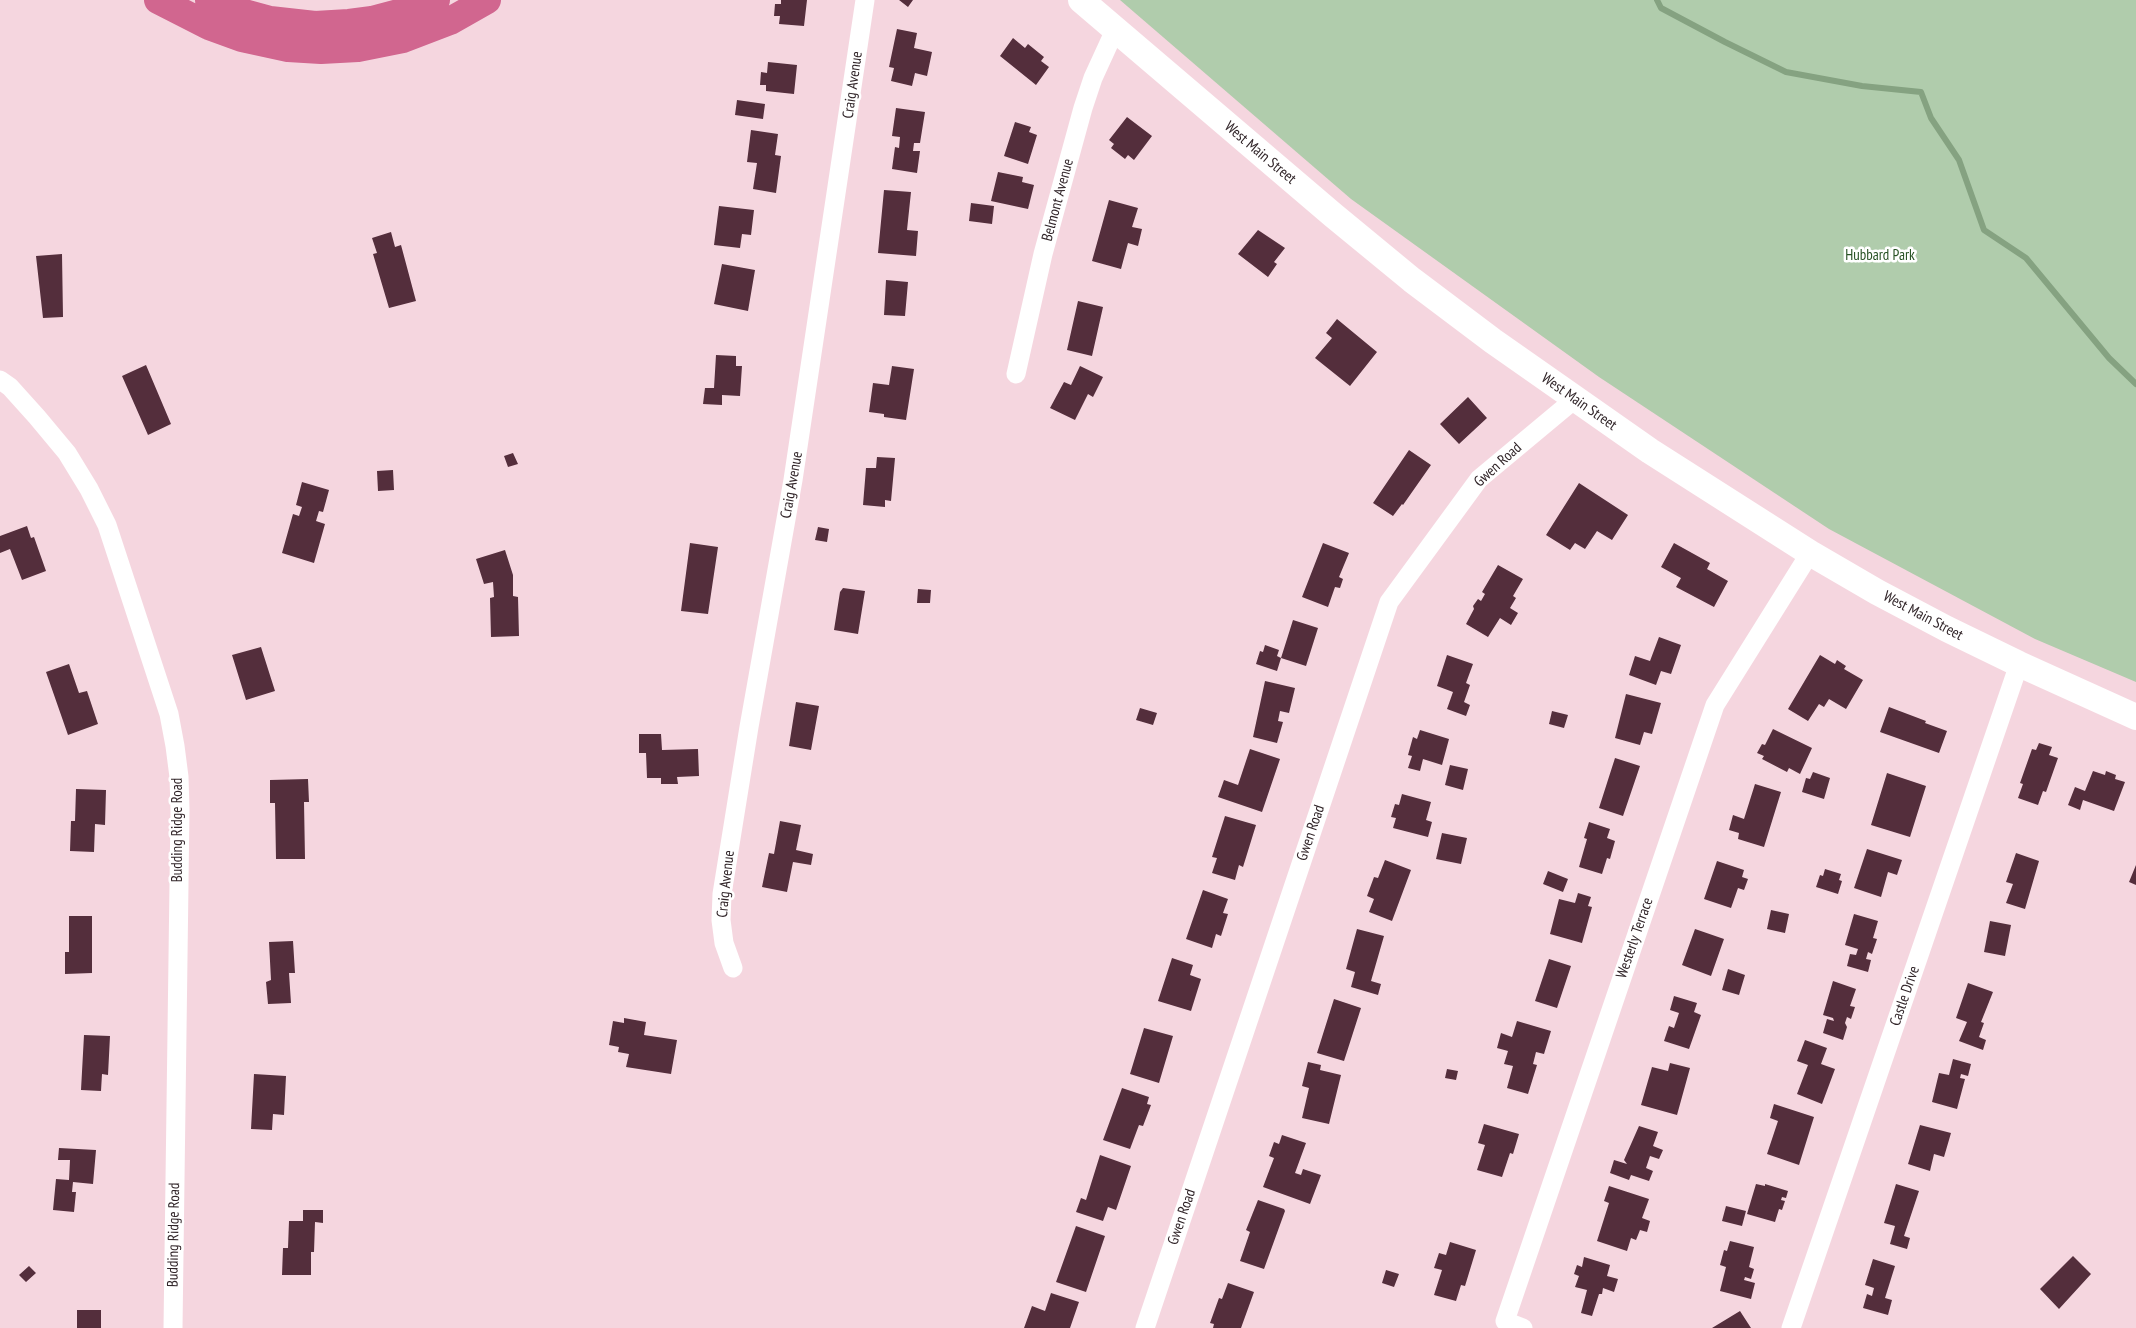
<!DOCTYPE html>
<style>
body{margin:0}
canvas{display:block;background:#f5d6df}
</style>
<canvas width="2136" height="1328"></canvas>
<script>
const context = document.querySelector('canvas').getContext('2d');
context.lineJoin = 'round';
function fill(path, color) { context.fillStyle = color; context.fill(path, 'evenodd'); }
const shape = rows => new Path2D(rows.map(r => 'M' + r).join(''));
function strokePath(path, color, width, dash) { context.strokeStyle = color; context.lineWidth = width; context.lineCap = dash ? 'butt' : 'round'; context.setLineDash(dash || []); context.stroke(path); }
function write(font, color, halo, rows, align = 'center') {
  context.font = font + ' "PT Sans Narrow",sans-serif'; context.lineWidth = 5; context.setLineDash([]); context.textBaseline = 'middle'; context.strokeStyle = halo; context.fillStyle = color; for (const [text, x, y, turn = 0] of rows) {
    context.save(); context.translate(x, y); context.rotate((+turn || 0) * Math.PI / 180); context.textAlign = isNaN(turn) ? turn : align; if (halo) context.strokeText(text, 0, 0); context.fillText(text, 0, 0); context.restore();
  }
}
fill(shape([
 [1120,0,2136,0,2136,682,2035,639,1829,529,1599,377,1351,199]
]), '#b0ccac');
strokePath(shape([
 [1657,0,1661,8,1725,42,1786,72,1862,86,1921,92,1931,118,1959,160,1984,230,2026,258,2109,358,2136,384]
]), '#85a281', 6);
fill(shape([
 [781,0,807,0,804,26,779,24,780,16,774,16,775,4,781,4],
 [899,0,913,0,908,7],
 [897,29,917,33,914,48,932,52,927,76,915,73,912,86,891,81,894,68,889,67],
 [1013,38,1025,48,1028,44,1044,57,1041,61,1049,67,1036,85,1000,56],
 [768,62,797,65,794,94,766,91,766,85,760,85,761,72,767,73],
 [737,100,765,104,763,119,735,115],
 [896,108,925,112,920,143,914,143,913,151,920,151,917,173,892,169,895,147,899,148,900,137,892,136],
 [1127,117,1152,136,1134,160,1128,155,1125,159,1111,148,1114,144,1109,140],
 [1015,122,1031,127,1029,132,1037,135,1028,164,1004,156],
 [751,130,778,134,775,155,781,156,776,193,753,189,757,163,747,162],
 [998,172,1023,177,1022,182,1034,185,1028,209,991,201],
 [884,190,911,192,907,230,918,231,916,256,878,253],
 [1109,200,1138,208,1132,227,1142,229,1138,246,1128,243,1121,269,1092,261],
 [971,203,994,206,992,224,969,221],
 [719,206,754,210,751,235,742,234,740,248,714,245],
 [1258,230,1285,248,1274,262,1277,264,1268,277,1238,254],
 [391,232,395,247,401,245,416,301,389,308,373,254,377,253,372,238],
 [62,254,63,317,43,318,36,256],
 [722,264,755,270,748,311,714,304],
 [886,280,908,282,905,316,884,315],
 [1078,301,1103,307,1092,356,1067,350],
 [1337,319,1377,352,1350,386,1315,358,1332,338,1326,333],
 [716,355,736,356,736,366,742,366,740,396,722,395,722,405,703,404,705,388,714,388],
 [146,365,171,424,148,435,122,376],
 [892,366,914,369,906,420,884,417,884,414,869,412,873,383,889,385],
 [1080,366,1103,377,1093,397,1088,394,1075,420,1050,408,1064,382,1071,385],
 [1468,397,1487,418,1459,444,1440,424],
 [1409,450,1431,465,1403,505,1402,504,1393,516,1373,503],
 [513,453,518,464,508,467,504,456],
 [877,457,895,458,891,501,885,500,885,507,863,505,866,468,876,468],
 [393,470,394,490,378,491,377,471],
 [302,482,329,490,323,512,319,511,316,521,325,524,314,563,282,553,293,514,299,516,302,507,296,505],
 [1579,483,1628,515,1612,540,1597,531,1585,549,1575,543,1570,550,1546,535],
 [27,526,31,538,34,537,46,571,22,580,10,549,0,553,0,536],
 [818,527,829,529,827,542,815,540],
 [690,543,718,547,708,614,681,611],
 [1323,543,1349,553,1339,577,1343,579,1340,588,1335,587,1328,607,1302,597],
 [1674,543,1710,563,1707,569,1728,581,1714,607,1676,587,1681,578,1661,567],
 [505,550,513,575,513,596,518,597,519,636,491,637,490,598,494,597,493,582,484,584,476,559],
 [1498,565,1523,579,1513,596,1516,598,1510,608,1518,613,1511,625,1500,618,1488,637,1466,624,1474,609,1473,606,1478,599,1481,601,1485,594,1482,592],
 [843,588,865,591,858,634,834,630,840,592],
 [918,589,931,590,930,603,917,603],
 [1293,620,1318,628,1306,666,1281,658,1277,671,1256,664,1260,651,1263,652,1265,645,1279,650,1277,656,1281,658],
 [1659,637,1681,645,1671,674,1661,671,1656,685,1629,675,1635,656,1650,661],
 [261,647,275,691,246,700,232,655],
 [1447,655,1473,664,1466,683,1470,685,1464,702,1470,705,1466,716,1447,709,1453,692,1437,686],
 [1820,655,1835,664,1837,660,1846,666,1844,669,1863,680,1846,709,1829,699,1824,707,1819,704,1808,721,1788,709],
 [69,664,79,693,87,691,98,724,68,735,46,672],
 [1265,681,1295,688,1289,713,1280,711,1278,721,1283,722,1277,743,1253,737],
 [1626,694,1661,703,1652,734,1644,732,1640,745,1615,738],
 [796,702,819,706,811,750,789,746],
 [1889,707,1926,721,1925,723,1947,731,1939,753,1880,732],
 [1140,708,1157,713,1153,725,1136,720],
 [1552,711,1568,715,1564,728,1549,724],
 [1773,729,1812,748,1800,774,1789,768,1787,772,1762,759,1764,756,1757,753,1762,744,1765,745],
 [1420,730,1449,739,1442,765,1423,759,1420,771,1408,768,1412,756,1408,755,1413,737,1417,739],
 [639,734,661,734,662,750,698,749,699,776,677,777,678,784,661,784,661,778,647,778,646,753,639,753],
 [2039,743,2052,747,2049,755,2058,758,2046,792,2043,791,2038,805,2018,798,2023,784,2020,783,2032,749,2036,750],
 [1250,749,1280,759,1262,812,1218,797,1224,780,1238,785],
 [1615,758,1640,766,1623,816,1599,808],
 [1450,765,1468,769,1463,790,1445,785],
 [2093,771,2105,775,2106,771,2116,775,2115,779,2125,782,2114,811,2083,800,2080,810,2068,805,2075,787,2085,791],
 [1813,772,1830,778,1824,799,1802,792,1806,778,1810,779],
 [1887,773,1926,786,1910,837,1871,825],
 [308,779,309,802,304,802,305,859,276,859,275,803,270,803,270,780],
 [1755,784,1781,792,1764,847,1738,839,1739,833,1729,830,1733,815,1744,819],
 [76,789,106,790,105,825,95,824,94,852,70,851,71,821,75,821],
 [1402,794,1431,802,1426,820,1432,822,1428,837,1393,828,1396,818,1391,817,1395,804,1399,805],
 [1225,816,1256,825,1243,867,1239,865,1235,880,1212,873,1217,858,1212,857],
 [780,821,801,825,796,850,813,854,811,865,793,862,787,892,762,887,769,853,774,854],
 [1589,822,1610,829,1607,838,1615,841,1610,859,1607,858,1602,874,1579,867,1587,839,1584,838],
 [1442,833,1467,838,1461,864,1436,859],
 [1867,849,1902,860,1897,875,1888,872,1881,897,1854,888],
 [2016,853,2039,861,2025,909,2006,903,2013,884,2006,882],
 [1385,860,1411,870,1392,921,1369,912,1374,899,1367,896,1374,877,1378,878],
 [1717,861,1744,870,1742,877,1748,879,1744,890,1738,888,1731,908,1704,899],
 [2136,865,2136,885,2129,882],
 [1825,869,1841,874,1839,880,1842,881,1838,894,1816,887,1820,875,1823,876],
 [1548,871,1568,879,1563,892,1543,884],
 [1203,890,1228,899,1223,913,1228,914,1221,936,1216,934,1212,948,1186,939],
 [1578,893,1591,897,1588,906,1592,907,1582,943,1550,934,1559,899,1575,903],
 [1771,910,1789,914,1785,933,1767,929],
 [1854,914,1878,921,1873,938,1877,939,1872,954,1868,952,1866,959,1871,960,1868,972,1847,966,1850,954,1856,955,1858,949,1845,945],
 [69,916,92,916,92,973,65,974,65,952,69,952],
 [1990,921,2011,925,2005,956,1984,952],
 [1357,929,1384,936,1371,981,1381,984,1378,995,1351,987,1355,972,1346,969],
 [1695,929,1724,939,1711,976,1682,965],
 [293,941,295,973,289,973,291,1003,268,1004,266,982,271,980,269,942],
 [1172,958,1193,965,1190,975,1201,979,1191,1011,1158,1001],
 [1549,959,1571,966,1557,1008,1535,1001],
 [1728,969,1745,975,1739,995,1722,990],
 [1833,981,1856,989,1850,1006,1855,1007,1851,1019,1847,1017,1845,1023,1847,1027,1843,1040,1823,1033,1827,1019,1834,1021,1833,1018,1823,1015],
 [1968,983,1993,992,1981,1022,1984,1023,1979,1037,1986,1040,1983,1050,1959,1041,1967,1022,1956,1018],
 [1674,996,1697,1003,1694,1012,1701,1015,1689,1049,1664,1041,1669,1026,1674,1028,1679,1013,1670,1010],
 [1334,999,1361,1008,1344,1061,1317,1053],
 [624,1018,646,1022,644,1035,677,1040,671,1074,626,1067,629,1054,618,1052,619,1047,609,1045,613,1021,624,1023],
 [1517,1021,1551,1031,1544,1054,1536,1052,1533,1064,1537,1065,1528,1094,1507,1088,1513,1066,1504,1064,1508,1051,1497,1048,1501,1033,1512,1037],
 [1144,1028,1173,1036,1159,1083,1130,1074],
 [84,1035,110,1036,108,1075,102,1074,101,1091,81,1090],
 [1805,1040,1827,1048,1821,1064,1835,1069,1822,1104,1797,1094,1808,1065,1797,1061],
 [1953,1059,1971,1064,1968,1076,1961,1074,1960,1078,1965,1079,1957,1109,1932,1102,1939,1073,1949,1075],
 [1308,1062,1321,1065,1320,1070,1341,1075,1329,1124,1302,1118,1309,1088,1302,1086],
 [1670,1063,1690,1068,1677,1115,1641,1105,1652,1067,1668,1071],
 [1447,1069,1458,1071,1456,1080,1445,1078],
 [254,1074,286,1076,284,1115,273,1114,272,1130,251,1129],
 [1122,1088,1149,1097,1147,1104,1151,1105,1143,1126,1139,1125,1130,1149,1103,1140],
 [1774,1104,1814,1117,1799,1165,1767,1154,1778,1121,1770,1118],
 [1484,1124,1519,1134,1513,1154,1510,1153,1502,1177,1477,1170,1485,1145,1478,1143],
 [1920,1125,1951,1133,1944,1157,1934,1154,1930,1171,1908,1164],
 [1639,1126,1658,1132,1653,1146,1663,1150,1659,1159,1650,1156,1646,1168,1653,1171,1649,1181,1631,1175,1629,1180,1610,1173,1614,1160,1627,1164,1624,1160],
 [1282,1135,1306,1143,1295,1173,1301,1175,1303,1169,1321,1175,1310,1204,1263,1187,1274,1158,1269,1156,1274,1142,1279,1144],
 [59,1148,96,1150,93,1184,73,1182,72,1192,76,1192,74,1212,53,1210,56,1179,69,1180,70,1160,58,1160],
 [1100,1155,1131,1166,1116,1210,1108,1207,1103,1221,1076,1212,1081,1198,1086,1200],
 [1756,1184,1765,1186,1765,1184,1788,1191,1786,1198,1782,1197,1781,1200,1785,1201,1782,1210,1779,1209,1775,1222,1747,1214],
 [1896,1184,1919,1191,1904,1236,1910,1238,1907,1249,1890,1244,1895,1226,1884,1223],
 [1609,1186,1649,1199,1642,1218,1650,1221,1647,1232,1640,1230,1636,1240,1631,1238,1627,1251,1597,1241,1609,1203,1604,1201],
 [1258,1200,1284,1209,1285,1211,1264,1269,1240,1261,1250,1232,1246,1230],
 [1726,1206,1746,1211,1742,1226,1722,1221],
 [303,1210,323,1210,323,1223,315,1222,314,1252,311,1252,311,1275,282,1275,283,1248,288,1248,289,1221,303,1221],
 [1076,1226,1105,1236,1086,1292,1056,1282],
 [1730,1241,1754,1247,1749,1267,1754,1269,1751,1279,1745,1277,1744,1280,1755,1283,1751,1299,1720,1291,1726,1267,1720,1265,1724,1250,1727,1251],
 [1450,1242,1476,1250,1465,1286,1461,1285,1456,1301,1434,1295,1442,1270,1434,1268,1439,1253,1446,1255],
 [2073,1256,2091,1274,2059,1309,2040,1289],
 [1584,1257,1610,1265,1607,1276,1618,1279,1614,1292,1603,1288,1602,1294,1599,1294,1592,1316,1581,1313,1587,1290,1575,1287,1579,1276,1574,1274,1577,1265,1582,1267],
 [1873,1259,1895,1266,1885,1298,1892,1300,1888,1315,1863,1308,1867,1294,1872,1296,1874,1288,1865,1285],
 [29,1266,36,1273,26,1282,19,1275],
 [1386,1270,1399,1274,1394,1287,1382,1283],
 [1228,1283,1254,1292,1241,1328,1213,1328,1214,1324,1210,1323,1219,1298,1222,1299],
 [1051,1293,1079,1302,1070,1328,1024,1328,1032,1306,1045,1311],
 [77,1310,101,1310,101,1328,77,1328],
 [1740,1311,1751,1328,1712,1328]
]), '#542e3c');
strokePath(shape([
 [1016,374,1043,254,1083,108,1093,78,1115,30],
 [0,380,10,387,37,417,67,453,89,489,107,525,169,714,175,746,179,777,180,809,173,1328],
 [733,968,724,943,721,920,722,894,749,727,793,480,865,0],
 [1145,1328,1389,602,1479,479,1575,399],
 [1523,1328,1505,1321,1715,705,1810,553],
 [1791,1328,2019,664]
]), '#fff', 19);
strokePath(shape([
 [1081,0,1333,215,1412,280,1493,341,1650,451,1810,553,1877,592,1947,629,2019,664,2136,717]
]), '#fff', 26);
strokePath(shape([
 [158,0,209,26,242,38,288,48,321,50,358,48,403,39,450,21,487,0],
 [209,0,237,11,270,20,315,25,349,23,372,20,406,11,436,0]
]), '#d1668f', 28);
write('15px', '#312529', '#fff', [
 ["Craig Avenue",853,85,-82],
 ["West Main Street",1260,153,40],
 ["Belmont Avenue",1058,200,-75],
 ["West Main Street",1579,402,35],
 ["Gwen Road",1498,465,-42],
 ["Craig Avenue",792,485,-80],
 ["West Main Street",1923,616,28],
 ["Budding Ridge Road",178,830,-90],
 ["Gwen Road",1311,833,-71],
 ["Craig Avenue",726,884,-84],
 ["Westerly Terrace",1635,938,-71],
 ["Castle Drive",1905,996,-71],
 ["Gwen Road",1182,1217,-71],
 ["Budding Ridge Road",174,1235,-89]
]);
write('15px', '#275123', '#fff', [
 ["Hubbard Park",1880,256]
]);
</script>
